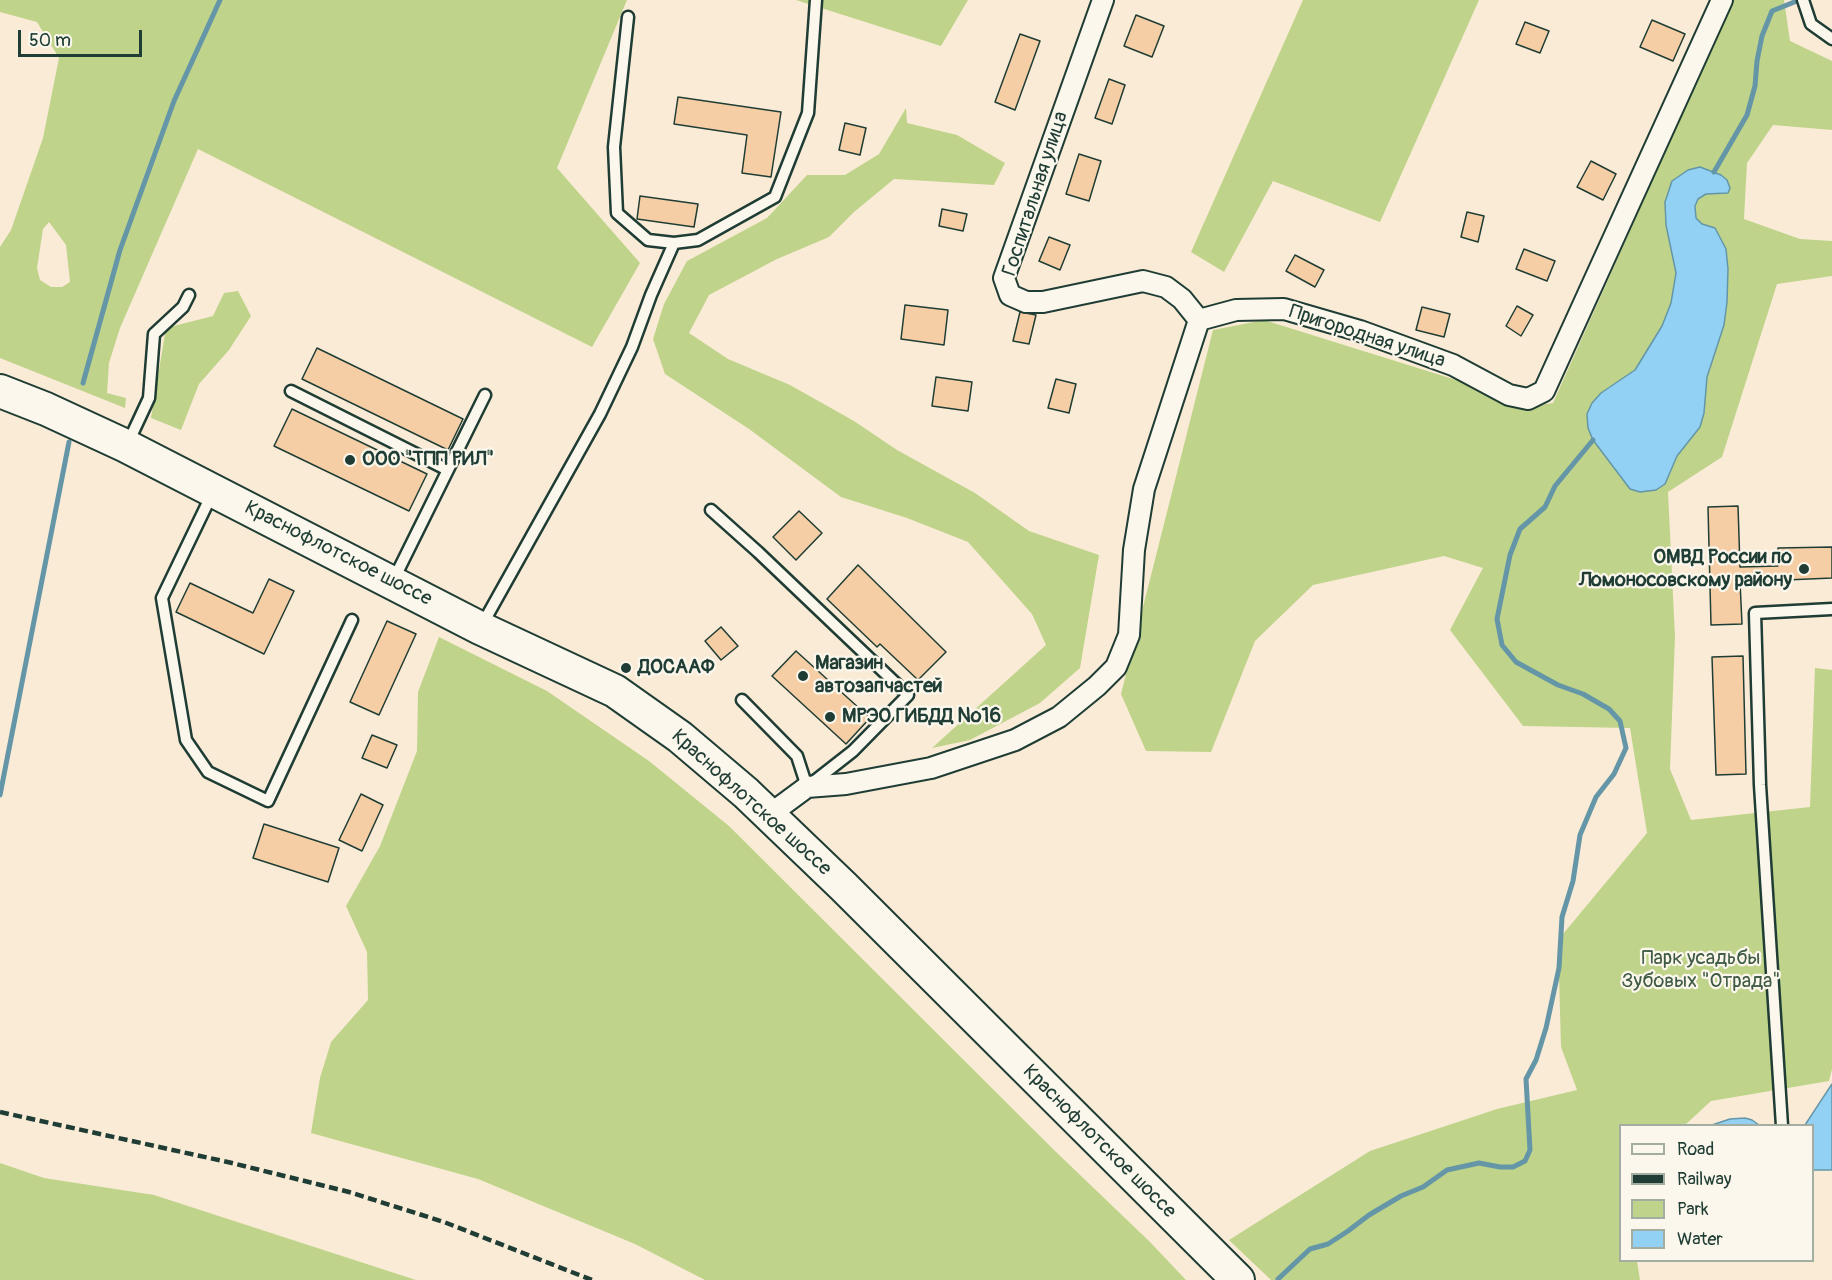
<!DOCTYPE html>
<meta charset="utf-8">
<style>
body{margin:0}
#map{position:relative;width:1832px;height:1280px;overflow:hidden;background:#faebd7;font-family:Pangolin,sans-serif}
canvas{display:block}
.legend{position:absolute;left:1619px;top:1124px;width:195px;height:138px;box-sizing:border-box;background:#fbf7ec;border:2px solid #a3ada2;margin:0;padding:8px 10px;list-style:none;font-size:18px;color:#1f3d34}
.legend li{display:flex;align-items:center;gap:12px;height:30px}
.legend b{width:30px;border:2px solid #a3ada2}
.scale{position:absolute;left:18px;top:30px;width:124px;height:27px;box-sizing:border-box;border:3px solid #1f3d34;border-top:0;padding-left:8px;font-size:18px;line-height:21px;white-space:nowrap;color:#1f3d34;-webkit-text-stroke:4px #fbf7ec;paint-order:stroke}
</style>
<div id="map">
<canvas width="1832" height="1280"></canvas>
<ul class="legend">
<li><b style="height:8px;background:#fbf7ec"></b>Road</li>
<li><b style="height:8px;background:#1f3d34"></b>Railway</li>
<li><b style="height:16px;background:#bfd48a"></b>Park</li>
<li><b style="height:16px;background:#92d1f3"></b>Water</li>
</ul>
<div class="scale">50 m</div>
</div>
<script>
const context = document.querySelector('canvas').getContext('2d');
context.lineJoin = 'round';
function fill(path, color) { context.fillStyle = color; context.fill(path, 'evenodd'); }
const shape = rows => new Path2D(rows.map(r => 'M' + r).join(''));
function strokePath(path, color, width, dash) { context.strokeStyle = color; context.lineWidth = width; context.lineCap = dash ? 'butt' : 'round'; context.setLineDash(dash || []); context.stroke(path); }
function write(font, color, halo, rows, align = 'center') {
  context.font = font + ' Pangolin,sans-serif'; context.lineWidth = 4.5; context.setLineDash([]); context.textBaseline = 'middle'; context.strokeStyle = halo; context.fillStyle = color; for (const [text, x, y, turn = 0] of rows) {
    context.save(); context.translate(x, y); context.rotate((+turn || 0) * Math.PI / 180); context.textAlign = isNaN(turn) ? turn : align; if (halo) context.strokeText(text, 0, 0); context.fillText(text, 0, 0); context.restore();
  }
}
fill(shape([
 [0,0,627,0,557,168,640,263,592,347,198,149,120,328,109,363,107,393,126,398,125,408,0,358,0,247,11,230,43,138,59,58,37,22,0,12],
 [49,222,66,245,70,282,62,287,51,287,40,280,37,268,43,229],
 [796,0,968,0,941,46],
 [1303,0,1479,0,1380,222,1273,181,1224,272,1191,252],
 [1733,0,1784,0,1790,41,1832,61,1832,130,1773,125,1747,163,1744,219,1800,239,1832,241,1832,276,1777,284,1722,457,1668,492,1675,637,1670,769,1691,820,1810,807,1815,668,1832,670,1832,1069,1829,1081,1711,1101,1685,1125,1620,1126,1620,1260,1637,1261,1640,1280,1271,1280,1229,1240,1370,1151,1497,1109,1577,1090,1561,1047,1558,940,1647,833,1630,728,1523,726,1450,630,1483,568,1444,556,1313,585,1255,641,1211,752,1146,751,1121,694,1213,330,1264,320,1469,384,1526,407,1553,403],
 [1700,167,1721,175,1727,180,1730,188,1721,193,1706,194,1698,199,1695,206,1696,218,1702,224,1715,228,1726,249,1728,269,1727,302,1724,325,1707,377,1704,413,1700,427,1677,456,1665,484,1630,489,1593,440,1601,393,1635,370,1662,326,1671,303,1676,273,1669,242],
 [906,108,907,123,957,135,1005,163,994,185,894,179,854,212,829,237,777,259,709,295,689,333,728,359,790,385,854,421,897,450,975,493,1029,531,1099,555,1080,668,1040,703,970,740,932,748,1046,645,1032,614,968,542,907,518,841,497,749,429,665,374,653,339,664,304,687,261,767,218,807,175,845,175,879,154],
 [238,291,251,316,229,350,199,384,181,430,151,418,166,328,213,316,224,293],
 [439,637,547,691,649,761,729,826,1054,1150,1149,1241,1186,1280,705,1280,635,1244,478,1179,311,1133,320,1078,331,1042,368,1000,367,952,346,906,380,846,417,751,418,692],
 [0,1163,44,1178,154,1195,416,1280,0,1280]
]), '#bfd48a');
const water = shape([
 [1700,167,1721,175,1727,180,1730,188,1728,193,1706,194,1698,199,1695,206,1696,218,1702,224,1715,228,1726,249,1728,269,1727,302,1724,325,1707,377,1704,413,1700,427,1677,456,1665,484,1656,490,1640,492,1630,489,1593,440,1588,428,1587,414,1592,403,1601,393,1635,370,1662,326,1671,303,1676,273,1666,225,1665,202,1672,181,1688,170,1700,167],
 [1832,1084,1832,1170,1813,1170,1812,1126,1805,1125,1832,1084],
 [1745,1118,1752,1120,1759,1125,1712,1125,1730,1119,1745,1118]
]);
fill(water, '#92d1f3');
strokePath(water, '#6496a7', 1.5);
strokePath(shape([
 [1714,172,1747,115,1755,86,1757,61,1762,36,1772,11,1797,1],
 [83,383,120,250,174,101,220,0],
 [0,795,69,442],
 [1278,1279,1310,1249,1328,1244,1348,1231,1369,1215,1401,1196,1423,1187,1447,1170,1479,1163,1500,1167,1513,1167,1525,1161,1530,1150,1526,1079,1536,1060,1546,1028,1559,968,1562,917,1573,881,1580,835,1596,797,1614,774,1626,748,1620,721,1609,709,1583,694,1558,685,1516,662,1502,645,1497,619,1510,555,1520,529,1545,507,1555,486,1593,440]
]), '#6496a7', 5);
const building = shape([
 [1136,15,1164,26,1152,57,1124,46,1136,15],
 [1652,20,1685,34,1673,61,1640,47,1652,20],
 [1525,22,1549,31,1540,53,1516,44,1525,22],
 [1020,34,1040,41,1015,110,995,102,1020,34],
 [1109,79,1125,85,1112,124,1095,118,1109,79],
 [678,97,781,112,771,177,742,173,747,135,674,124,678,97],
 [845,123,866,128,860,155,839,150,845,123],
 [1079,154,1101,161,1089,201,1066,194,1079,154],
 [1591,161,1616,174,1603,200,1577,187,1591,161],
 [640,196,698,204,694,227,637,219,640,196],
 [942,209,967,214,963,231,939,226,942,209],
 [1467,212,1484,216,1478,242,1461,237,1467,212],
 [1049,237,1070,245,1060,270,1039,261,1049,237],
 [1524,249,1555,261,1547,281,1516,269,1524,249],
 [1295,255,1324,270,1315,287,1286,271,1295,255],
 [905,305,948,310,944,345,901,339,905,305],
 [1517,306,1533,315,1521,336,1506,326,1517,306],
 [1422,307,1450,314,1444,337,1416,330,1422,307],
 [1020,312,1036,315,1029,344,1013,341,1020,312],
 [317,348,463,419,448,450,302,379,317,348],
 [936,377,972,382,968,411,932,406,936,377],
 [1056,379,1076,384,1069,413,1048,408,1056,379],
 [292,409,427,474,409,511,274,446,292,409],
 [1738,506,1740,567,1778,566,1778,548,1832,547,1832,578,1740,582,1742,624,1711,625,1708,507,1738,506],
 [799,511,822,533,796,560,773,537,799,511],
 [858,565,946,652,918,680,880,644,877,647,827,599,858,565],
 [269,579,294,591,264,654,176,612,190,583,253,613,269,579],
 [387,621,416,634,379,715,350,702,387,621],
 [721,627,738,646,721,660,705,641,721,627],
 [796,651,870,718,846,744,772,676,796,651],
 [1743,656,1746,774,1716,775,1712,657,1743,656],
 [372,735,397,745,387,768,362,758,372,735],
 [361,794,383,805,362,851,339,840,361,794],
 [264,824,339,848,328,882,253,858,264,824]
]);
fill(building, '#f6cea6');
strokePath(building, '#1f3d34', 1.5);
const lane = shape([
 [1803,0,1811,24,1832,39],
 [628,17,614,147,617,213,648,240,674,243,698,240,775,197,808,113,816,0],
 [291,391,448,470],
 [128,443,149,398,154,334,183,307,189,295],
 [212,494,162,598,186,740,208,772,268,801,352,620],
 [711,510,758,552,908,695,853,751,807,787,797,756,742,700],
 [393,581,485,395],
 [482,625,600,414,632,347,651,295,674,243],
 [1782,1126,1760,785,1755,613,1832,609]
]);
const street = shape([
 [1103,0,1004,278,1010,295,1026,302,1043,302,1143,281,1166,287,1182,299,1199,320],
 [769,815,807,787,846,784,931,768,1015,740,1059,717,1097,686,1116,667,1129,635,1134,550,1144,489,1199,320,1236,310,1284,309,1360,331,1453,365,1509,395,1528,399,1544,391,1722,0]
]);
const primary = shape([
 [0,391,46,409,126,446,480,628,615,691,680,737,746,793,844,887,1238,1280]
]);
strokePath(lane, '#1f3d34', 15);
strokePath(street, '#1f3d34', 24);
strokePath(primary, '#1f3d34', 36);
strokePath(lane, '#fbf7ec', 10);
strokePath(street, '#fbf7ec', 20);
strokePath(primary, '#fbf7ec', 32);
strokePath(shape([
 [0,1112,232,1163,349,1192,444,1222,592,1280]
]), '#1f3d34', 4.5, [9, 4.5]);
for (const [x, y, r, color] of [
 [350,460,6,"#1f3d34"],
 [1804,569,6,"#1f3d34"],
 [626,668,6,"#1f3d34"],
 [803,676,6,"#1f3d34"],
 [830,717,6,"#1f3d34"]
]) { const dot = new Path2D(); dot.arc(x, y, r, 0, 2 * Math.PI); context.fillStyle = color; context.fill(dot); strokePath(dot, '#fbf7ec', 2); }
write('20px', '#1f3d34', '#fbf7ec', [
 ["Госпитальная улица",1036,194,-72],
 ["Пригородная улица",1367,337,18],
 ["Краснофлотское шоссе",338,554,27],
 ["Краснофлотское шоссе",751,803,42],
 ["Краснофлотское шоссе",1099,1142,45]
]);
write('bold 20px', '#1f3d34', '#fbf7ec', [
 ["ООО \"ТПП РИЛ\"",362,460],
 ["ОМВД России по",1792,558,"right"],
 ["Ломоносовскому району",1792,581,"right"],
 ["Магазин",815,664],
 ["автозапчастей",815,687],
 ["ДОСААФ",638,668],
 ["МРЭО ГИБДД №16",842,717]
], 'left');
write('20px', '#3f5b45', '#fbf7ec', [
 ["Парк усадьбы",1701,959],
 ["Зубовых \"Отрада\"",1701,982]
]);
</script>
